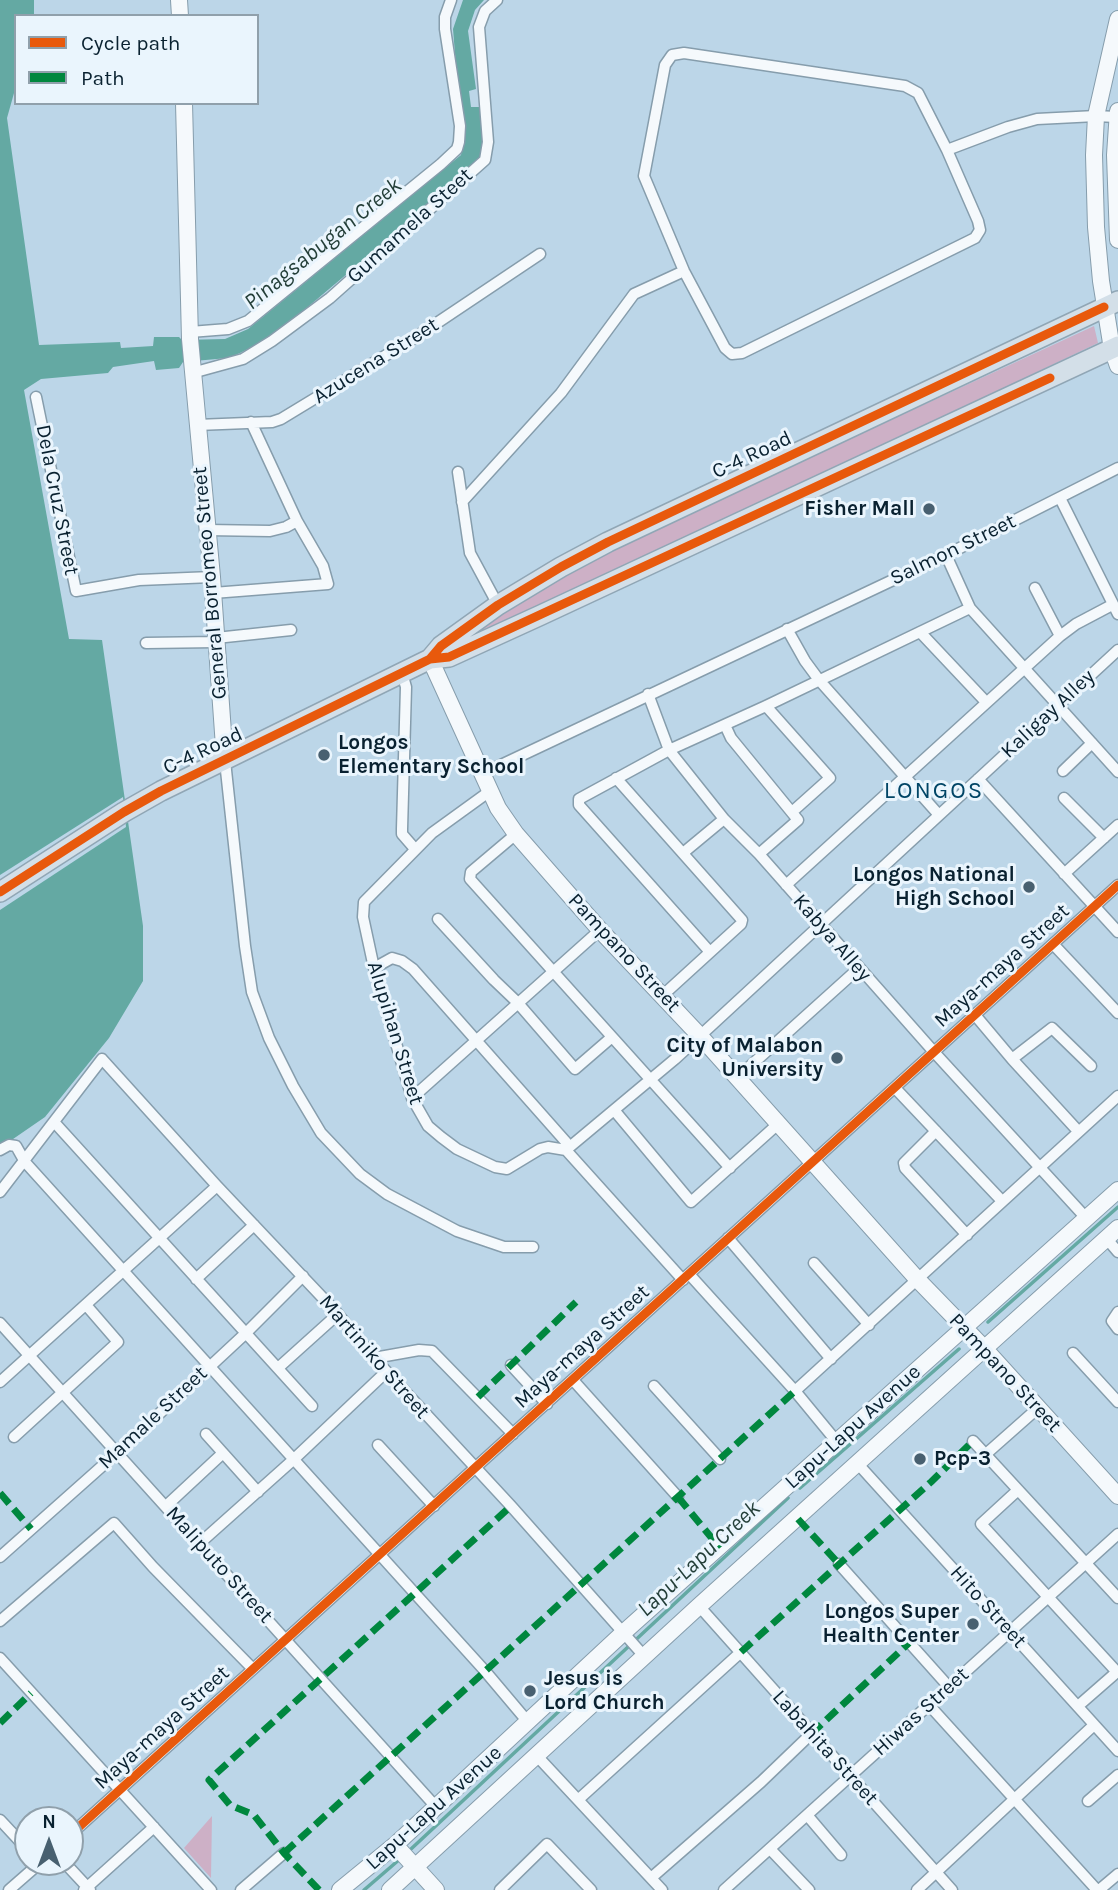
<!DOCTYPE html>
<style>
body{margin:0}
#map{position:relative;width:1118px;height:1890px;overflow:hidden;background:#bcd6e8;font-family:Karla,sans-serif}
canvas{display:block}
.legend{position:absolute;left:14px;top:14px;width:245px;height:91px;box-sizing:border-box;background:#eaf5fd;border:2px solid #90a0ab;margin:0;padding:9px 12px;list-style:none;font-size:21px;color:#092130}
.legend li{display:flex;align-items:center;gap:14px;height:35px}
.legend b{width:35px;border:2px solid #90a0ab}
.north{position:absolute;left:14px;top:1806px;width:70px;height:70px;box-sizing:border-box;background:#eaf5fd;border:2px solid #90a0ab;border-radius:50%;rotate:0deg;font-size:19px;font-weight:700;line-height:28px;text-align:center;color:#092130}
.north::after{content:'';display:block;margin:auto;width:24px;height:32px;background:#486070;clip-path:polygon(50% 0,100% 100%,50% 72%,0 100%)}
</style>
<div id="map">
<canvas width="1118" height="1890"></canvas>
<ul class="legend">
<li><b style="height:9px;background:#e8590c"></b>Cycle path</li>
<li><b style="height:9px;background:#00873e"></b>Path</li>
</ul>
<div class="north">N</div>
</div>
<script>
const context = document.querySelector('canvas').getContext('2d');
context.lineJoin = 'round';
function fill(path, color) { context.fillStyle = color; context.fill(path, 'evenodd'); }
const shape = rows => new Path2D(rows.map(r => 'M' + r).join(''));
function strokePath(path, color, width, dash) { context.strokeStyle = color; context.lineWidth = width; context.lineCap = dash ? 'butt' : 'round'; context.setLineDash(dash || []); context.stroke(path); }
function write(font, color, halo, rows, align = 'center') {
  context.font = font + ' Karla,sans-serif'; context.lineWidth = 6; context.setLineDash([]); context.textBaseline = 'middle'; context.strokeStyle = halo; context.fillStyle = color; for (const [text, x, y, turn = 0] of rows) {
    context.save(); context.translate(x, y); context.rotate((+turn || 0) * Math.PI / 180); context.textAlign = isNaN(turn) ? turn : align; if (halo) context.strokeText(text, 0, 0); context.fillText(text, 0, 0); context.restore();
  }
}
fill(shape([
 [1094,326,1098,343,447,653,512,606,607,551],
 [212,1816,211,1878,184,1848]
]), '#cdb0c6');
fill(shape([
 [0,0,34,0,34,16,16,16,16,86,7,118,39,345,120,342,121,348,153,346,154,337,179,337,182,340,225,339,248,329,461,155,465,132,457,79,453,29,463,0,484,0,475,10,468,31,476,89,469,91,471,107,480,107,484,149,478,162,450,187,271,338,240,353,228,358,183,362,179,368,156,370,154,361,113,367,108,373,41,379,24,390,69,639,102,640,143,926,143,981,109,1038,45,1117,0,1148]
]), '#64a9a3');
fill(shape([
 [123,797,126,827,0,910,0,875]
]), '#bcd6e8');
strokePath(shape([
 [988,1322,1118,1207],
 [800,1488,959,1349],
 [411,1849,788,1498],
 [364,1890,400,1859]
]), '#64a9a3', 3.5);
const street = shape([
 [684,53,905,86,918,93,947,150,978,221,980,230,975,238,742,353,732,354,725,348,684,271,644,176,665,65,672,55,684,53],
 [947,150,1008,127,1037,119,1096,116,1116,117],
 [190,332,228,329,248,321,441,164,457,149,459,142,460,126,445,29,445,17,451,0],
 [192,373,243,359,272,341,330,298,485,160,488,142,479,27,485,11,497,0],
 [36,397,76,591,139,580,212,577],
 [197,425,272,422,281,419,416,337,540,254],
 [458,472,470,553,498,605],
 [1060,498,1118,614],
 [462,502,561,393,634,294,684,271],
 [207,530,270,531,286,527,297,521],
 [946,555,970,608,1118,772],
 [1035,588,1060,636],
 [213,593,328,584,323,566,297,521,251,422],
 [787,629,805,661,819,680,939,815],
 [920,632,986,702],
 [216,638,291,630],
 [146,643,216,642],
 [402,673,406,687,402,829,402,834,415,849],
 [648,694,669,750,724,819,759,854,934,1052,1087,1219],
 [766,706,830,778,792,812],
 [725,725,731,738,798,820,759,854],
 [225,761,245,946,252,992,269,1038,293,1086,321,1133,360,1174,387,1194,457,1231,504,1247,533,1247],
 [1063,771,1092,743],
 [482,774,946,555,1118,468],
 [616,778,742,920,741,924,662,996],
 [978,779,1118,932],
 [490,791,432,833,364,902,363,917,374,968,412,1098,428,1126,441,1137,457,1149,495,1167,507,1169,540,1149,548,1147,566,1150,683,1280],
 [1064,798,1104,838],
 [516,834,471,872,470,879,730,1168],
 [683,853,724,819],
 [1064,874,1118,825],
 [786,885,1060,636,1076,624,1112,605],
 [438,919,494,980,517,1002,575,1069,612,1037],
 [1053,944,1118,1013],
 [710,952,579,805,579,799,669,750,766,706,970,608],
 [374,968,392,958,402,961,413,969,566,1142,568,1148],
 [975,1015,1012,1059,1078,1131],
 [1012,1059,1052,1028,1091,1066],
 [738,1077,859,968],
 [895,1088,1002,1201],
 [412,1098,600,930],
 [614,1110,691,1202,778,1124],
 [55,1123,312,1406],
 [936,1131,904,1163,905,1168,967,1235],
 [0,1150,9,1145,16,1146,25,1162,485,1671,528,1722],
 [566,1150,675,1059,1118,650],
 [0,1192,102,1059,217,1186,338,1314,374,1358,511,1506,644,1656],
 [728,1238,831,1359],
 [1107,1239,1118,1252],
 [814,1263,869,1325],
 [689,1274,795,1391,837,1442],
 [196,1279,254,1225],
 [1118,1312,1112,1321,1118,1329],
 [0,1323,437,1808],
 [1073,1353,1118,1402],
 [374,1358,419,1350,432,1351,513,1434],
 [511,1365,547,1404],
 [278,1368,338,1314],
 [573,1380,678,1497],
 [0,1382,217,1186],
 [654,1386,720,1459],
 [795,1391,1118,1096],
 [206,1434,258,1492],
 [14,1437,118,1342,86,1305],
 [973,1441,1118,1598],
 [378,1445,434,1506],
 [986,1454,1038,1408],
 [858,1464,1118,1751],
 [1018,1490,981,1524,1117,1672],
 [166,1506,223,1453],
 [200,1543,293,1460,386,1372],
 [0,1557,118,1452,246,1333,303,1276],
 [839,1564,949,1687],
 [699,1606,952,1890],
 [0,1621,114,1523,153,1567,253,1669],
 [0,1658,211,1890],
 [929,1705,1097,1890],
 [1078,1706,1118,1671],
 [537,1756,662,1890],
 [579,1799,741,1652],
 [1088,1801,1118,1775],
 [807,1815,841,1855],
 [0,1820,28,1850],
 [70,1835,1118,885],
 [770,1849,809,1890],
 [64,1862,90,1890],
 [651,1878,761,1782,811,1734],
 [9,1890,41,1862],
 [84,1890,154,1827],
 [241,1890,284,1853],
 [500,1890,547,1844,591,1890],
 [724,1890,1118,1534],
 [917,1890,1094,1725],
 [1099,1890,1118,1874]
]);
const secondary = shape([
 [179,0,180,16],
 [1118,19,1096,116,1094,155,1096,227,1101,281,1112,349,1118,366],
 [184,103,190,339,212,577,225,761],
 [1118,111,1115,155,1118,240],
 [430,659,498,808,516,834,600,930,700,1036,918,1280,984,1348,1118,1496],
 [395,1845,436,1890],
 [340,1890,395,1845,623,1633,1118,1190],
 [390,1890,699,1606,1118,1228]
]);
const highway = shape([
 [430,659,441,646,498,605,561,567,608,542,1118,301],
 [0,892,124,812,161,791,430,659,449,657,541,615,1118,346]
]);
strokePath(street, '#869dac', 13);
strokePath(secondary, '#869dac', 18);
strokePath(highway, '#90a6b5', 22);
strokePath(street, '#f5f9fc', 10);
strokePath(secondary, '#f5f9fc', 16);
strokePath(highway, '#d3dfe8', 19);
strokePath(shape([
 [478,1397,576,1302],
 [0,1493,31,1529],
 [678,1497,720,1548],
 [798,1519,839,1564],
 [741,1652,931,1482,973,1441],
 [0,1723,31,1693],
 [811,1734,909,1643],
 [284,1853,795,1391],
 [319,1890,284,1853,254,1815,230,1805,209,1780,511,1506]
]), '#00873e', 7, [14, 7]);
strokePath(shape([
 [430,659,441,646,498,605,561,567,608,542,1104,307],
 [0,892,124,812,161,791,430,659,449,657,1050,378],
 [70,1835,1118,885]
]), '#e8590c', 9);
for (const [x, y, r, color] of [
 [929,509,7,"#486070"],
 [324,755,7,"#486070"],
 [1029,887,7,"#486070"],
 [837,1058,7,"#486070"],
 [920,1459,7,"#486070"],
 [973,1624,7,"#486070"],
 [530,1691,7,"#486070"]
]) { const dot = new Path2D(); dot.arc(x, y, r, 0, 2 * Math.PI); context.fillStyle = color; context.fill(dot); strokePath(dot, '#eaf5fd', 2.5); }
write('21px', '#092130', '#eaf5fd', [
 ["Gumamela Steet",410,226,-42],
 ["Azucena Street",376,361,-32],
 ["C-4 Road",752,455,-25],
 ["Dela Cruz Street",57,500,79],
 ["Salmon Street",953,550,-26],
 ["General Borromeo Street",210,583,-95],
 ["Kaligay Alley",1048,714,-43],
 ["C-4 Road",203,751,-25],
 ["Kabya Alley",832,938,49],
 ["Pampano Street",624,953,47],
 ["Maya-maya Street",1002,966,-42],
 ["Alupihan Street",395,1033,73],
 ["Maya-maya Street",582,1347,-42],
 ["Martiniko Street",374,1357,49],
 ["Pampano Street",1005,1373,47],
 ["Mamale Street",153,1418,-43],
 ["Lapu-Lapu Avenue",853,1427,-42],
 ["Maliputo Street",219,1565,48],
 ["Hito Street",988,1607,48],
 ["Hiwas Street",921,1712,-42],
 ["Maya-maya Street",162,1728,-42],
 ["Labahita Street",825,1748,48],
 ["Lapu-Lapu Avenue",434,1808,-42]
]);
write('bold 21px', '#092130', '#eaf5fd', [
 ["Fisher Mall",915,509],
 ["Longos",338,743,"left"],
 ["Elementary School",338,767,"left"],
 ["Longos National",1015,875],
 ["High School",1015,899],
 ["City of Malabon",823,1046],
 ["University",823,1070],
 ["Pcp-3",934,1459,"left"],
 ["Longos Super",959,1612],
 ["Health Center",959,1636],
 ["Jesus is",544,1679,"left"],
 ["Lord Church",544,1703,"left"]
], 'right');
write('italic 23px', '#243f39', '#eaf5fd', [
 ["Pinagsabugan Creek",323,244,-39],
 ["Lapu-Lapu Creek",699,1559,-43]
]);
context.letterSpacing = '2px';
write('24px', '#014566', '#eaf5fd', [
 ["LONGOS",934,791]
]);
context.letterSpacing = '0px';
</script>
